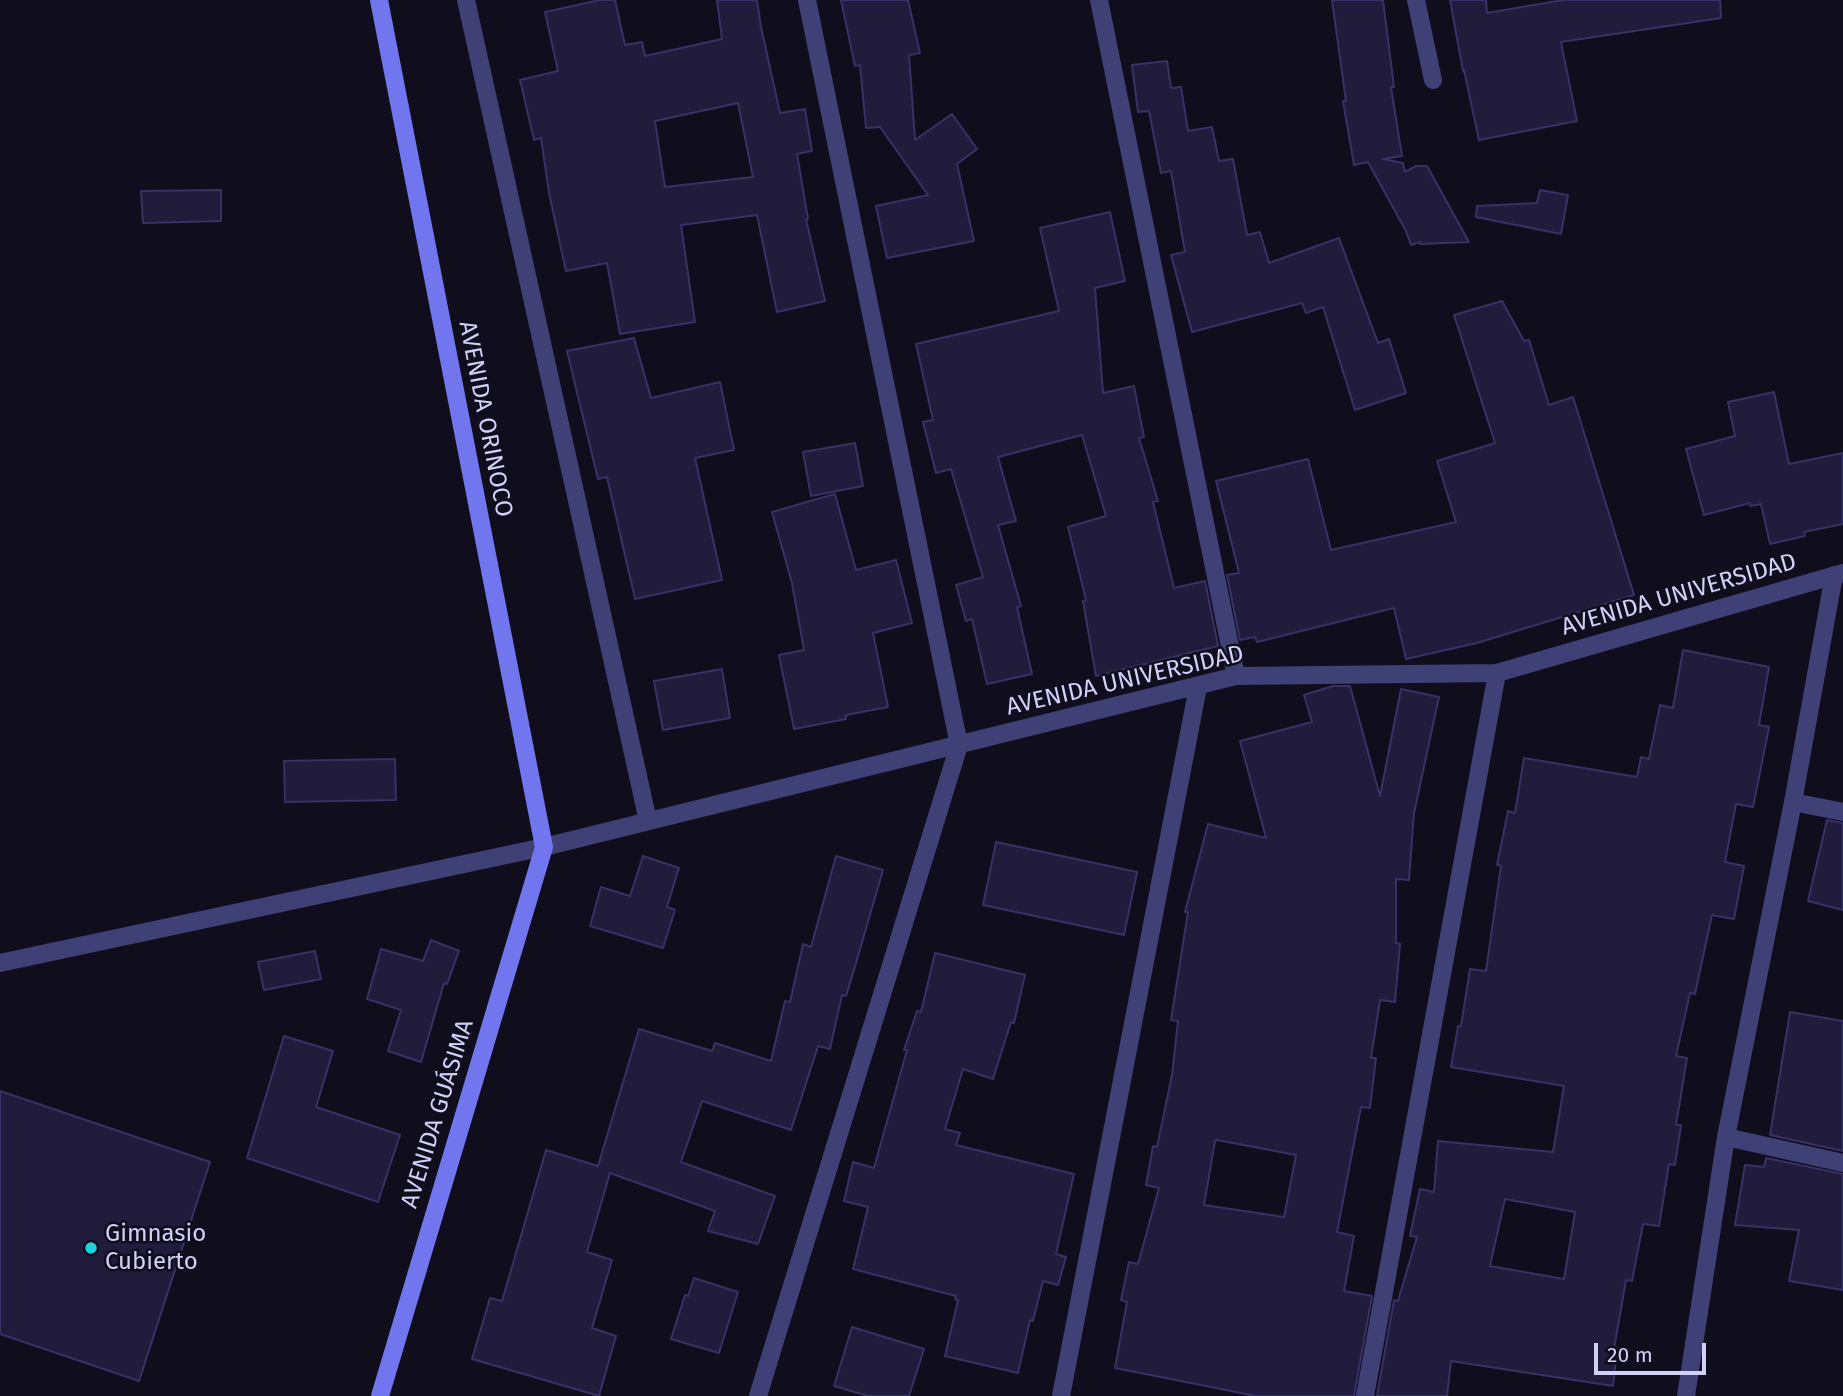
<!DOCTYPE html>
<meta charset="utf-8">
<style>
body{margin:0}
#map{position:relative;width:1843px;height:1396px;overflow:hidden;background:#100e1d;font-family:"Fira Sans",sans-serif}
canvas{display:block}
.scale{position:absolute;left:1594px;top:1343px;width:112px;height:32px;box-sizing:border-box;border:4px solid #d2d0f9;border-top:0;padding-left:9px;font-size:21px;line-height:24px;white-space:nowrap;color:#d2d0f9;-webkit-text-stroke:5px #100e1d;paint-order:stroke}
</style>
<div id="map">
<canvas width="1843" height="1396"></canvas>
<div class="scale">20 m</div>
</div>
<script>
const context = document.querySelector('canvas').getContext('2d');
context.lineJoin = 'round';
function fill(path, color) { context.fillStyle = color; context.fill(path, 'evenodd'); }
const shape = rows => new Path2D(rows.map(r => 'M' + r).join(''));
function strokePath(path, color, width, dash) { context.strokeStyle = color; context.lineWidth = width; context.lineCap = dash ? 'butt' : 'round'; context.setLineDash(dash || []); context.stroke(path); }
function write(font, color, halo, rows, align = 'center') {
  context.font = font + ' "Fira Sans",sans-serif'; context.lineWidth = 5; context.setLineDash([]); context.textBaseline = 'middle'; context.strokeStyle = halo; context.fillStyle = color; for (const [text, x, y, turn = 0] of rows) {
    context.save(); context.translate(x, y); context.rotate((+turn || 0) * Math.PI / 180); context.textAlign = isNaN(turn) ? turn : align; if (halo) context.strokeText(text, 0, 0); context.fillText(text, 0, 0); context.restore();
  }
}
const building = shape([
 [600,0,615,0,625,45,642,42,645,56,722,39,717,0,757,0,761,27,780,113,805,109,812,151,797,154,808,219,806,219,825,301,777,312,757,215,681,225,695,322,620,334,607,263,566,271,549,193,541,138,534,140,520,80,558,71,545,12,600,0],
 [738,103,753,177,665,187,655,121,738,103],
 [841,0,908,0,920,53,909,55,915,140,952,114,977,149,957,164,974,241,887,258,876,206,928,195,880,127,866,128,860,65,855,66,841,0],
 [1332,0,1383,0,1394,87,1391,87,1402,156,1383,159,1403,163,1405,172,1416,166,1427,166,1469,242,1420,244,1420,242,1411,245,1406,231,1368,162,1354,165,1343,101,1346,101,1332,0],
 [1450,0,1486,0,1487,13,1563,0,1720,0,1721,18,1561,42,1577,121,1479,140,1464,70,1463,71,1450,0],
 [1167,61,1171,88,1181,87,1188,131,1212,127,1219,161,1233,159,1247,235,1260,232,1269,263,1339,238,1378,343,1389,339,1406,393,1355,410,1323,307,1306,313,1302,303,1192,332,1171,255,1185,252,1171,171,1161,173,1149,111,1138,112,1132,65,1167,61],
 [221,190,221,221,143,223,141,191,221,190],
 [1540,190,1568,195,1561,234,1476,217,1477,206,1537,203,1540,190],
 [1110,212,1125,281,1095,288,1103,393,1134,386,1144,437,1139,438,1158,501,1153,502,1174,588,1205,581,1218,646,1096,676,1083,601,1086,600,1068,527,1106,516,1082,435,998,457,1016,521,998,525,1021,606,1017,607,1032,674,987,684,972,619,966,621,956,585,983,577,951,469,936,473,923,422,933,420,916,344,1059,311,1040,228,1110,212],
 [1502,301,1524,341,1529,340,1549,405,1573,397,1634,595,1477,643,1406,659,1394,608,1257,642,1255,637,1240,640,1227,575,1239,573,1216,481,1308,459,1331,550,1456,522,1437,461,1495,443,1454,315,1502,301],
 [634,338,651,398,720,382,734,450,695,458,722,580,635,599,607,477,598,479,567,351,634,338],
 [1774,392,1789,464,1843,453,1843,524,1804,532,1805,536,1770,544,1761,504,1750,506,1750,503,1704,515,1686,449,1735,436,1728,402,1774,392],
 [855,443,863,486,811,496,803,452,855,443],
 [835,494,856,570,896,560,912,623,873,633,888,707,846,715,846,719,794,729,779,655,804,650,792,583,772,512,835,494],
 [1683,650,1769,667,1759,725,1769,727,1753,807,1736,804,1725,862,1744,866,1734,919,1712,915,1695,994,1690,993,1676,1056,1687,1058,1676,1125,1681,1125,1675,1165,1669,1164,1659,1226,1643,1224,1632,1281,1626,1280,1614,1349,1617,1350,1613,1386,1451,1361,1447,1396,1377,1396,1394,1300,1398,1301,1417,1237,1410,1236,1420,1189,1434,1192,1438,1141,1553,1152,1564,1086,1451,1067,1458,1026,1461,1026,1470,969,1486,971,1501,866,1497,865,1508,811,1515,813,1524,758,1637,777,1641,757,1649,759,1660,705,1673,708,1683,650],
 [1505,1199,1575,1212,1564,1279,1490,1266,1505,1199],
 [722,669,730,718,663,730,654,681,722,669],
 [1333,686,1350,686,1380,796,1401,689,1439,697,1414,813,1409,880,1396,879,1396,943,1400,944,1395,1002,1380,1000,1371,1058,1376,1058,1370,1108,1361,1107,1337,1232,1354,1236,1344,1291,1372,1296,1354,1396,1256,1396,1115,1368,1127,1302,1121,1300,1129,1262,1138,1264,1159,1188,1146,1185,1153,1146,1157,1147,1172,1075,1178,1021,1171,1020,1188,912,1185,912,1208,824,1266,838,1240,741,1312,722,1304,695,1333,686],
 [1217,1140,1296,1155,1284,1217,1204,1205,1215,1141,1217,1140],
 [395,759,396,800,285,802,284,761,395,759],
 [1827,820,1843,823,1843,910,1808,901,1827,820],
 [996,842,1137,872,1124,935,983,905,996,842],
 [643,856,679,868,667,907,675,910,663,948,590,926,601,887,630,896,643,856],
 [836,856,883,870,854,970,846,996,842,995,830,1049,818,1046,791,1130,702,1101,681,1162,775,1196,758,1244,708,1231,715,1211,610,1173,587,1252,612,1260,592,1328,616,1336,599,1396,472,1359,490,1298,502,1301,546,1150,598,1166,639,1029,712,1051,715,1043,771,1061,785,1001,790,1002,803,944,811,947,836,856],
 [431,940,459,951,447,984,444,983,421,1062,388,1051,401,1010,367,999,381,949,423,961,431,940],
 [315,951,321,979,264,990,258,962,315,951],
 [935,953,1025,975,1014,1023,1011,1022,993,1079,963,1069,945,1129,960,1133,956,1145,1074,1174,1056,1254,1066,1257,1058,1285,1043,1281,1033,1321,1030,1320,1018,1373,945,1356,958,1300,955,1299,956,1296,853,1269,868,1207,844,1201,853,1162,874,1168,907,1050,904,1050,917,1011,921,1012,935,953],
 [1790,1012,1843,1021,1843,1151,1770,1135,1790,1012],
 [284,1036,333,1051,316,1107,400,1135,378,1202,247,1158,284,1036],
 [0,1091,210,1162,139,1381,0,1334,0,1091],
 [1766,1158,1843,1174,1843,1290,1789,1281,1799,1230,1735,1225,1745,1165,1764,1167,1766,1158],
 [694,1278,738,1292,719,1353,671,1339,685,1295,688,1296,694,1278],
 [852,1327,924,1349,909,1396,868,1396,834,1386,852,1327]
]);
fill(building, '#211c3c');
strokePath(building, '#383165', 2);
strokePath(shape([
 [0,963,544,847]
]), '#3f4076', 18);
strokePath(shape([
 [466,0,648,821],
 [1099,0,1236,676],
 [1416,0,1433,80],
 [1793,802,1843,812],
 [544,847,1236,676,1497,673,1843,573],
 [1726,1137,1843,1163],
 [758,1396,959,745,807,0],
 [1061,1396,1198,687],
 [1365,1396,1497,673],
 [1686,1396,1726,1137,1793,802,1834,575]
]), '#3f4076', 18);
strokePath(shape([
 [379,0,544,847,380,1396]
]), '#7276ee', 18);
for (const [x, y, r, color] of [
 [91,1248,7,"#1ad3db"]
]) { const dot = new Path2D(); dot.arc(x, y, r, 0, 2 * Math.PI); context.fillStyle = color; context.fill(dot); strokePath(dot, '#100e1d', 2.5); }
write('24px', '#d2d0f9', '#100e1d', [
 ["AVENIDA ORINOCO",485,419,79],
 ["AVENIDA UNIVERSIDAD",1679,595,-16],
 ["AVENIDA UNIVERSIDAD",1125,681,-13],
 ["AVENIDA GUÁSIMA",438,1114,-73]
]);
write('24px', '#d2d0f9', '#100e1d', [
 ["Gimnasio",105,1234],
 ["Cubierto",105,1262]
], 'left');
</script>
